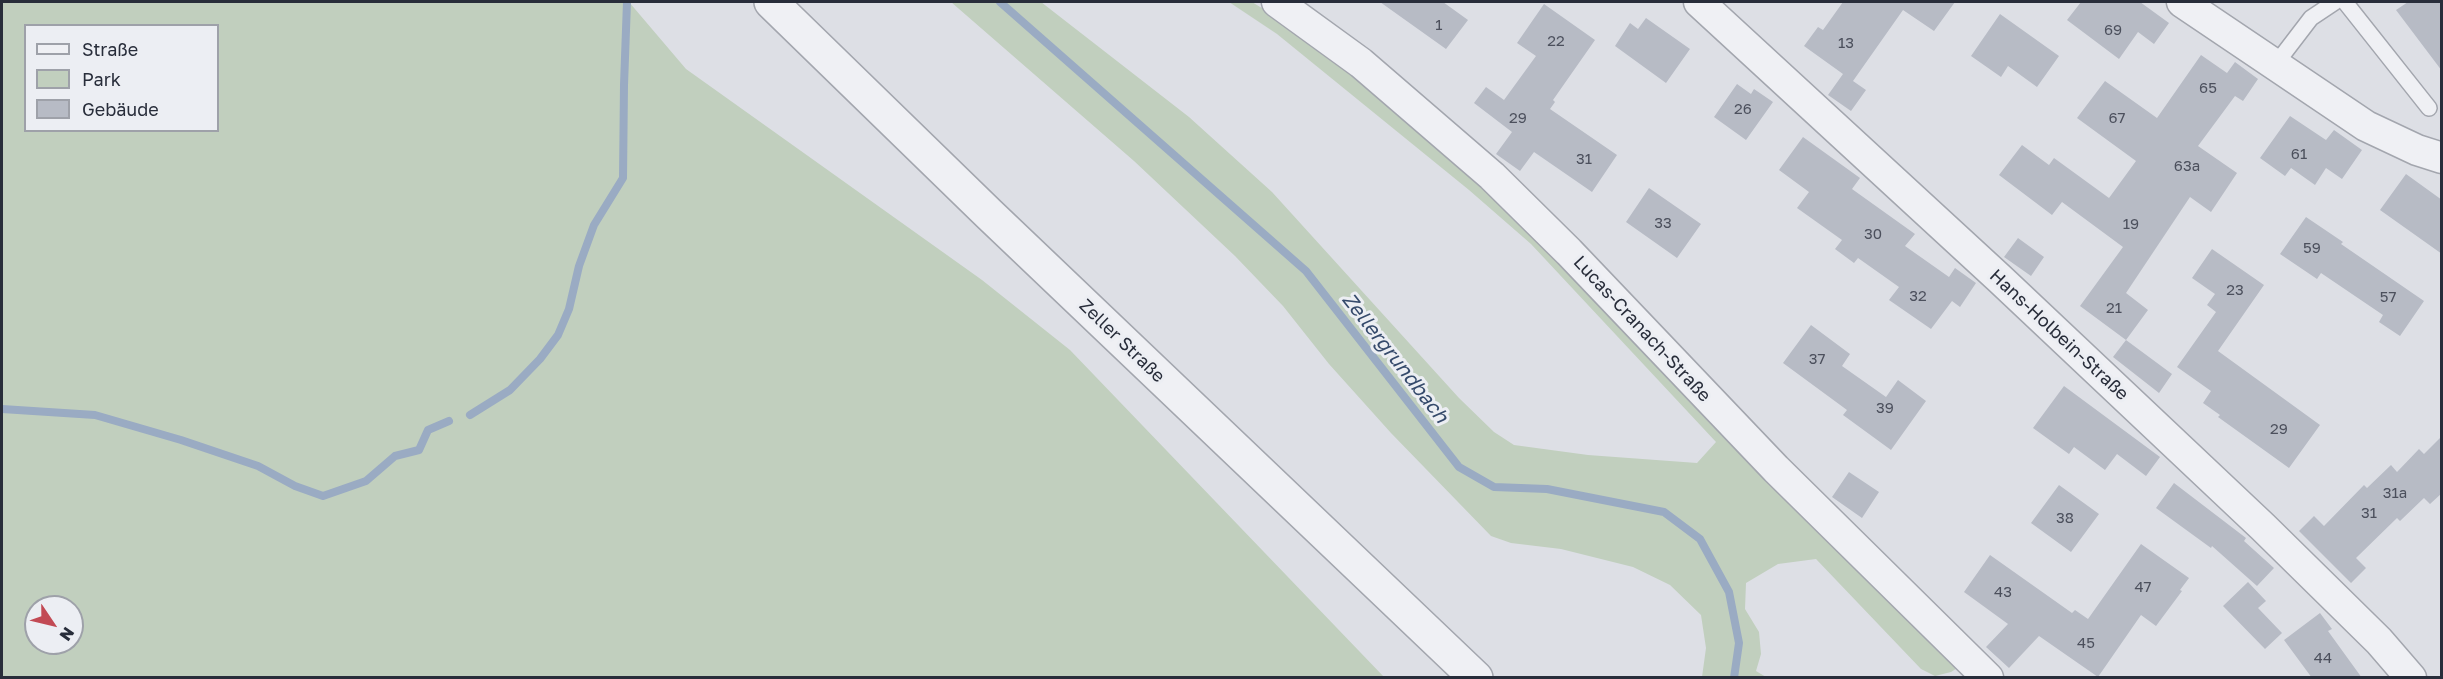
<!DOCTYPE html>
<meta charset="utf-8">
<style>
body{margin:0}
#map{position:relative;width:2443px;height:679px;overflow:hidden;background:#dddfe5;font-family:"Golos Text",sans-serif}
canvas{display:block}
.frame{position:absolute;inset:0;border:3px solid #282d3a;pointer-events:none}
.legend{position:absolute;left:24px;top:24px;width:195px;height:108px;box-sizing:border-box;background:#eceef3;border:2px solid #9ea1a9;margin:0;padding:8px 10px;list-style:none;font-size:18px;color:#282d3a}
.legend li{display:flex;align-items:center;gap:12px;height:30px}
.legend b{width:30px;border:2px solid #9ea1a9}
.north{position:absolute;left:24px;top:595px;width:60px;height:60px;box-sizing:border-box;background:#eceef3;border:2px solid #9ea1a9;border-radius:50%;rotate:125deg;font-size:16px;font-weight:700;line-height:24px;text-align:center;color:#282d3a}
.north::after{content:'';display:block;margin:auto;width:21px;height:27px;background:#c24a54;clip-path:polygon(50% 0,100% 100%,50% 72%,0 100%)}
</style>
<div id="map">
<canvas width="2443" height="679"></canvas>
<div class="frame"></div>
<ul class="legend">
<li><b style="height:8px;background:#eff0f4"></b>Straße</li>
<li><b style="height:16px;background:#c1cfbe"></b>Park</li>
<li><b style="height:16px;background:#b7bbc5"></b>Gebäude</li>
</ul>
<div class="north">N</div>
</div>
<script>
const context = document.querySelector('canvas').getContext('2d');
context.lineJoin = 'round';
function fill(path, color) { context.fillStyle = color; context.fill(path, 'evenodd'); }
const shape = rows => new Path2D(rows.map(r => 'M' + r).join(''));
function strokePath(path, color, width, dash) { context.strokeStyle = color; context.lineWidth = width; context.lineCap = dash ? 'butt' : 'round'; context.setLineDash(dash || []); context.stroke(path); }
function write(font, color, halo, rows, align = 'center') {
  context.font = font + ' "Golos Text",sans-serif'; context.lineWidth = 6; context.setLineDash([]); context.textBaseline = 'middle'; context.strokeStyle = halo; context.fillStyle = color; for (const [text, x, y, turn = 0] of rows) {
    context.save(); context.translate(x, y); context.rotate((+turn || 0) * Math.PI / 180); context.textAlign = isNaN(turn) ? turn : align; if (halo) context.strokeText(text, 0, 0); context.fillText(text, 0, 0); context.restore();
  }
}
fill(shape([
 [2,2,629,2,686,69,982,280,1070,350,1384,677,2,677],
 [26,26,218,26,218,130,26,130],
 [36,607,72,607,72,643,36,643],
 [951,2,1041,2,1189,117,1272,192,1459,398,1494,432,1514,445,1588,455,1697,463,1716,442,1531,244,1469,190,1277,34,1229,2,1252,2,1265,10,1326,53,1397,109,1480,185,1556,259,1722,436,1962,665,1951,672,1935,676,1921,669,1816,559,1778,564,1746,583,1745,609,1759,632,1761,654,1756,671,1766,677,1702,677,1706,648,1701,615,1670,585,1633,567,1561,549,1511,543,1491,536,1391,433,1329,364,1283,306,1235,256,1134,161]
]), '#c1cfbe');
strokePath(shape([
 [1000,2,1306,271,1459,467,1494,487,1547,489,1664,512,1700,539,1729,592,1739,643,1734,678],
 [2,409,95,415,181,440,258,466,295,486,323,496,366,481,395,456,419,450,428,430,449,421],
 [470,415,510,390,540,359,558,335,569,309,579,266,594,225,623,178,624,85,627,2]
]), '#9aabc3', 8);
fill(shape([
 [1380,2,1443,2,1468,20,1446,49],
 [1843,2,1955,2,1934,31,1903,10,1853,81,1866,90,1851,111,1828,95,1843,74,1804,46,1818,27,1823,30],
 [2081,2,2140,2,2169,23,2154,44,2138,32,2119,59,2067,20],
 [2408,2,2442,2,2442,71,2396,10],
 [1544,4,1595,40,1553,100,1555,102,1550,109,1617,155,1592,192,1534,152,1520,171,1496,154,1512,132,1474,103,1486,87,1504,100,1536,56,1517,43],
 [2000,14,2059,56,2037,87,2008,66,2001,77,1971,56],
 [1646,18,1690,49,1666,83,1615,46,1630,23,1638,29],
 [2201,55,2227,73,2235,62,2258,79,2243,101,2235,96,2198,146,2237,173,2211,212,2190,197,2126,293,2148,310,2126,340,2080,306,2123,247,2062,202,2052,215,1999,175,2022,145,2049,165,2054,158,2109,198,2136,161,2077,118,2105,81,2157,118],
 [1737,84,1751,94,1754,89,1773,102,1746,140,1714,117],
 [2290,116,2326,140,2334,130,2362,150,2342,179,2326,168,2315,185,2291,168,2285,176,2260,158],
 [1803,137,1860,178,1852,189,1915,234,1905,246,1949,277,1955,268,1976,283,1960,307,1952,301,1931,329,1889,300,1899,287,1858,258,1854,263,1835,249,1842,240,1797,208,1809,192,1779,170],
 [2406,174,2442,200,2442,254,2380,210],
 [1649,188,1701,224,1677,258,1626,222],
 [2306,217,2343,242,2341,244,2424,301,2400,336,2379,322,2383,315,2321,273,2317,279,2280,254],
 [2018,238,2044,257,2031,276,2004,257],
 [2212,249,2264,285,2218,351,2320,425,2289,468,2218,417,2220,415,2203,403,2211,391,2177,367,2216,312,2207,305,2215,294,2192,278],
 [1811,325,1850,354,1842,366,1886,397,1898,380,1926,401,1891,450,1843,415,1847,410,1783,363],
 [2126,340,2172,374,2159,393,2113,357],
 [2064,386,2160,457,2146,476,2117,454,2105,470,2074,447,2069,454,2033,428],
 [2442,436,2442,493,2430,504,2424,498,2400,521,2397,518,2356,558,2366,568,2351,583,2299,531,2314,516,2324,526,2364,485,2367,488,2391,465,2397,472,2419,449,2424,454],
 [1849,472,1879,492,1862,518,1832,497],
 [2174,483,2246,538,2244,541,2274,568,2257,586,2212,546,2211,548,2156,508],
 [2059,485,2099,514,2071,552,2031,523],
 [2141,544,2189,578,2180,590,2182,591,2156,626,2141,615,2098,677,2039,636,2009,668,1986,647,2008,624,1964,592,1990,555,2072,613,2075,610,2088,619],
 [2248,582,2266,601,2258,608,2282,633,2265,649,2223,606],
 [2320,613,2332,629,2328,631,2362,678,2312,678,2284,640]
]), '#b7bbc5');
const service = shape([
 [2345,2,2429,108],
 [2275,65,2311,18,2335,2]
]);
const minor = shape([
 [1277,2,1361,63,1492,176,1569,252,1776,469,1988,678],
 [1699,2,2000,279,2263,527,2379,641,2411,678],
 [2182,2,2366,126,2417,150,2442,158]
]);
const tertiary = shape([
 [771,2,989,214,1476,678]
]);
strokePath(service, '#a3a6ae', 18);
strokePath(minor, '#a3a6ae', 33);
strokePath(tertiary, '#a3a6ae', 36);
strokePath(service, '#eff0f4', 15);
strokePath(minor, '#eff0f4', 30);
strokePath(tertiary, '#eff0f4', 33);
write('15px', '#4c505d', null, [
 ["1",1439,25],
 ["69",2113,30],
 ["22",1556,41],
 ["13",1846,43],
 ["65",2208,88],
 ["26",1743,109],
 ["29",1518,118],
 ["67",2117,118],
 ["61",2299,154],
 ["31",1584,159],
 ["63a",2187,166],
 ["33",1663,223],
 ["19",2131,224],
 ["30",1873,234],
 ["59",2312,248],
 ["23",2235,290],
 ["32",1918,296],
 ["57",2388,297],
 ["21",2114,308],
 ["37",1817,359],
 ["39",1885,408],
 ["29",2279,429],
 ["31a",2395,493],
 ["31",2369,513],
 ["38",2065,518],
 ["47",2143,587],
 ["43",2003,592],
 ["45",2086,643],
 ["44",2323,658]
]);
write('18px', '#282d3a', '#eceef3', [
 ["Lucas-Cranach-Straße",1642,329,47],
 ["Hans-Holbein-Straße",2059,335,43],
 ["Zeller Straße",1122,341,44]
]);
write('italic 20px', '#354a6b', '#eceef3', [
 ["Zellergrundbach",1395,358,52]
]);
</script>
